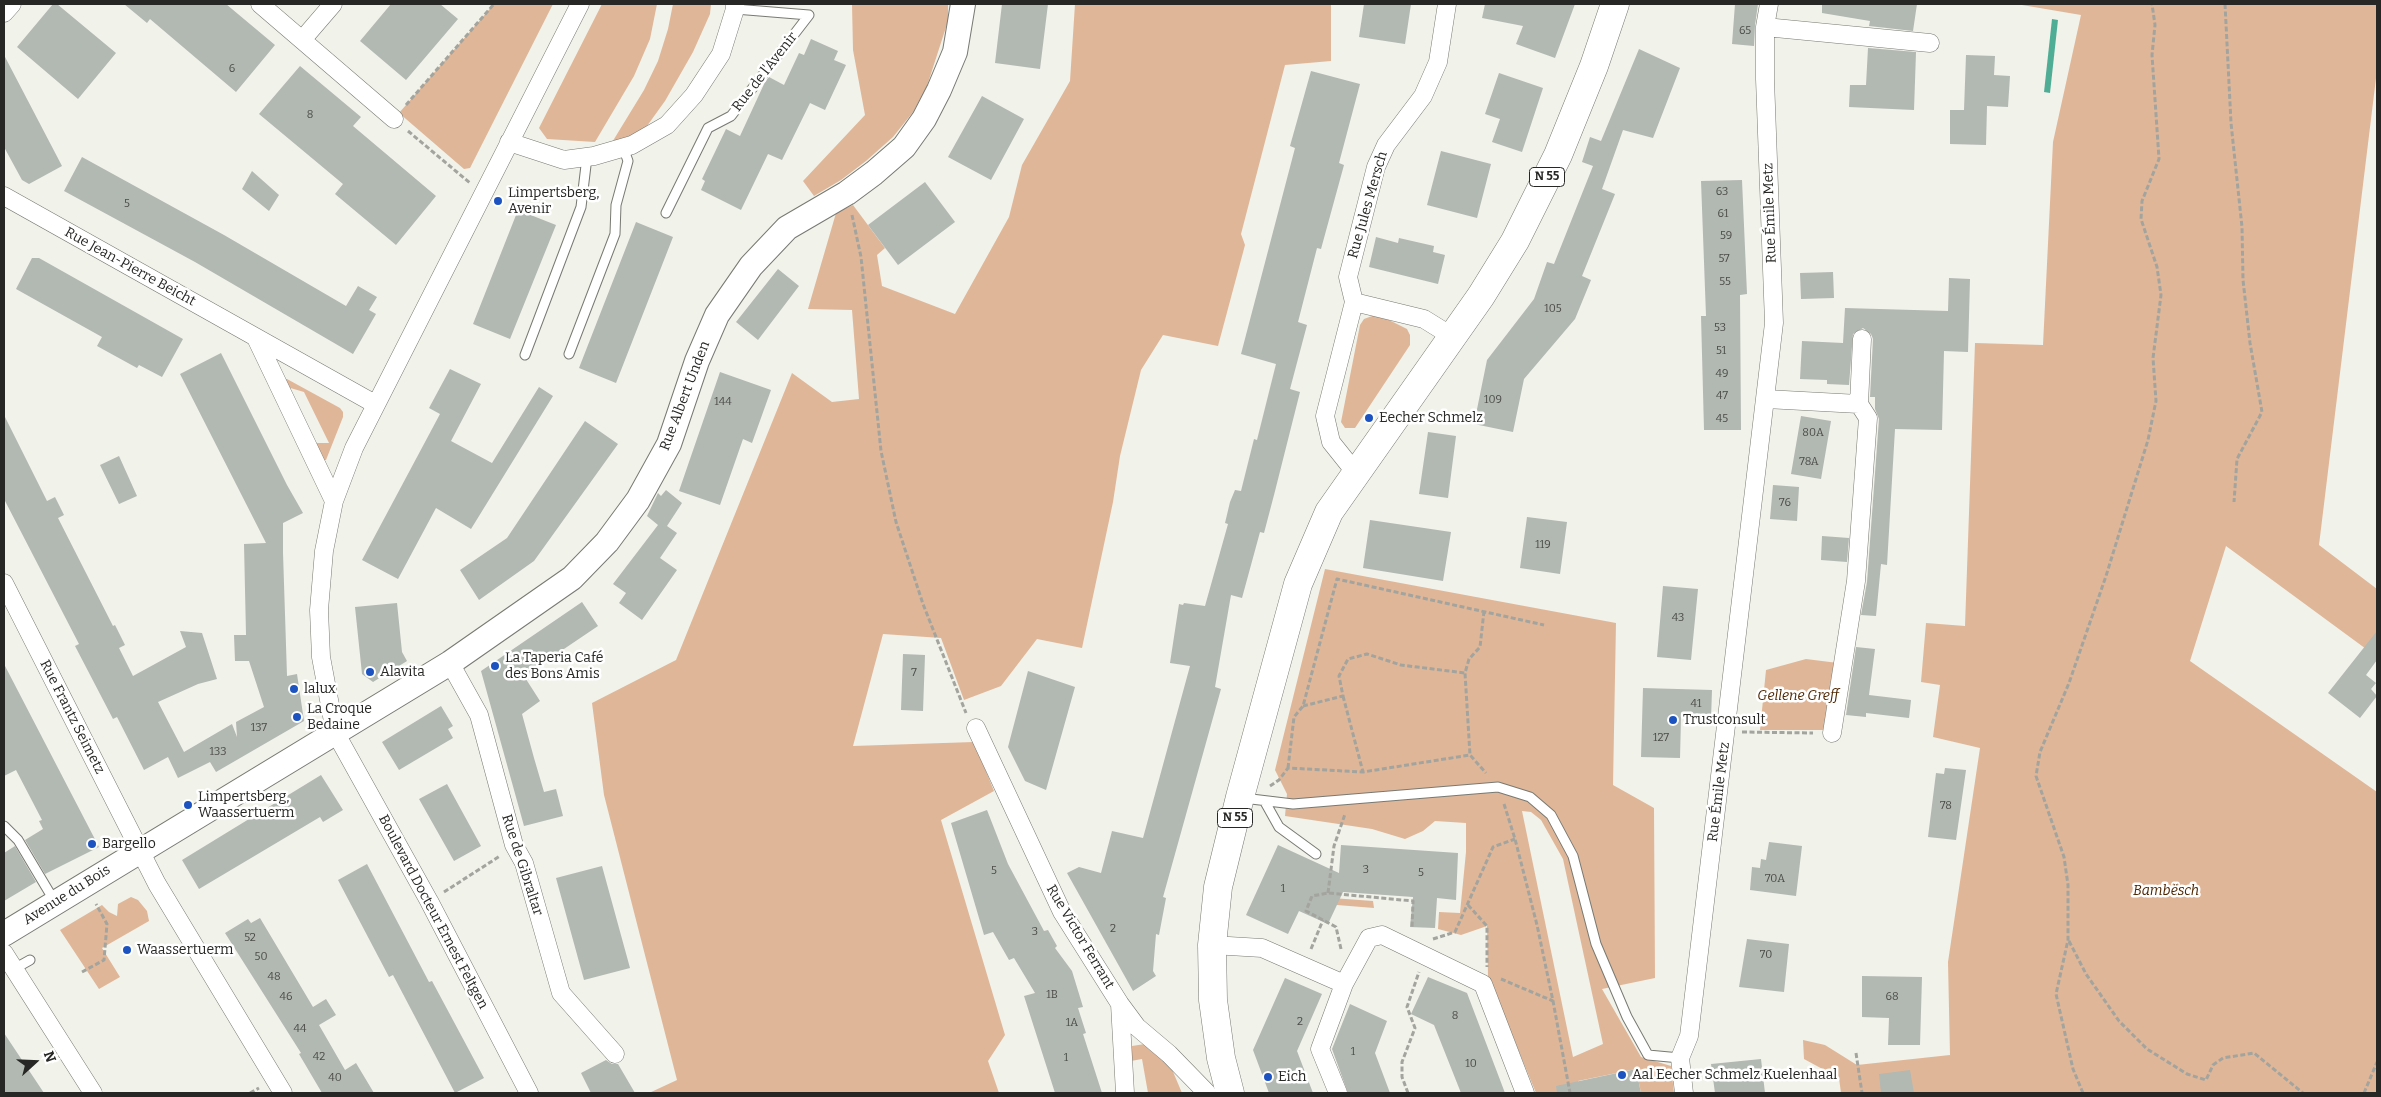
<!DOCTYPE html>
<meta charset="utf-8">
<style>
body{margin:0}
#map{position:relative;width:2381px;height:1097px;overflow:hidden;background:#f1f2ea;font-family:Bitter,serif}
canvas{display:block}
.frame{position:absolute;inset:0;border:5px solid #272825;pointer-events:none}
.north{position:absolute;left:10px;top:1037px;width:50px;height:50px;-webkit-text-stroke:4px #fff;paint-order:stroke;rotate:70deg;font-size:14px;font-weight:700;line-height:20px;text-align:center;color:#272825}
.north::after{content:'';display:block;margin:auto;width:18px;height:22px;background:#272825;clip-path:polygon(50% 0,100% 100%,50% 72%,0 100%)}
</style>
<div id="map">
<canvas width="2381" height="1097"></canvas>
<div class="frame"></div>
<div class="north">N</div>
</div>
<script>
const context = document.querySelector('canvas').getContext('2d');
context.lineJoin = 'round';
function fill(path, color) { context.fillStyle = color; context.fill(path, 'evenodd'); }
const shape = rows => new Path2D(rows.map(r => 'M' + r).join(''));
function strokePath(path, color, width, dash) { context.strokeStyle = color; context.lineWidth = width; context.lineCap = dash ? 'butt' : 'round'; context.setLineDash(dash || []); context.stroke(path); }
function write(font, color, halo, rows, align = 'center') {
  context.font = font + ' Bitter,serif'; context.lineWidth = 5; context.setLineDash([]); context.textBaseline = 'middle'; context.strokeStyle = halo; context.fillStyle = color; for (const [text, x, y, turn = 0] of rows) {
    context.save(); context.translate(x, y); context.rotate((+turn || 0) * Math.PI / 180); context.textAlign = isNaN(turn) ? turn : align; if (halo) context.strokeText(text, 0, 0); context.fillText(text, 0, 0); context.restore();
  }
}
fill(shape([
 [494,4,553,4,470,168,464,169,399,113],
 [602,4,657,4,650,39,634,76,595,142,547,139,539,128],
 [673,4,711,4,710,14,693,52,665,101,647,126,630,137,611,144,644,90,658,61,668,29],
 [852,4,948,4,948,21,927,86,913,112,893,137,866,161,841,180,814,196,803,181,865,115,853,50],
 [1075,4,1331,4,1331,61,1285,65,1241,234,1245,245,1218,346,1163,335,1141,370,1120,456,1113,502,1082,648,1037,639,1001,686,964,700,941,638,883,634,853,746,974,742,994,791,941,820,1005,1035,988,1061,999,1093,649,1093,677,1080,604,795,592,703,676,660,792,373,832,402,859,399,852,310,808,309,836,213,853,205,885,248,877,255,882,286,955,314,1009,217,1022,165,1070,81],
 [2016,4,2377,4,2377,70,2319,545,2377,589,2377,657,2226,546,2190,661,2377,792,2377,1093,1841,1093,1839,1078,1804,1059,1803,1040,1825,1045,1857,1065,1950,1055,1948,962,1980,748,1933,737,1940,685,1921,682,1926,623,1965,626,1975,343,2043,345,2053,142,2081,15],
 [1372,316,1381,316,1407,329,1410,335,1410,345,1355,428,1345,428,1341,422,1360,325,1364,319],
 [284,379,287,379,340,408,343,412,343,417,326,460,323,460,314,443,329,443,304,392,287,387],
 [1325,569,1616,623,1613,785,1654,808,1655,978,1602,989,1641,1057,1671,1066,1674,1093,1641,1093,1636,1069,1578,1081,1580,1093,1536,1093,1488,976,1487,926,1461,935,1438,929,1439,912,1460,913,1466,852,1466,823,1435,821,1423,831,1405,839,1372,829,1285,816,1287,794,1275,770],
 [1522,811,1531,812,1541,820,1563,859,1603,1044,1573,1057],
 [1806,659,1838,663,1827,730,1760,730,1766,670],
 [131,897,138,900,147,911,149,921,102,948,120,977,99,989,60,930,102,905,109,912,117,916,118,904],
 [1318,897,1373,901,1374,908,1337,905],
 [1145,1044,1171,1067,1182,1093,1148,1093,1142,1059,1131,1061,1129,1050,1132,1046]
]), '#e0b698');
fill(shape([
 [2052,19,2058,20,2050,93,2044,92]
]), '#50ad95');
fill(shape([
 [53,4,57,4,116,53,78,99,17,47],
 [124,4,226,4,275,45,236,92,150,19,147,23],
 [391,4,440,4,458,19,406,80,360,41],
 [1002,4,1048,4,1040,69,995,63],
 [1364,4,1411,4,1405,44,1359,37],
 [1485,4,1575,4,1555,58,1516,44,1523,26,1482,18],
 [1735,4,1758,4,1755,25,1754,46,1732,44],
 [1822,4,1917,4,1913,31,1869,26,1870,21,1822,13],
 [811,39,838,51,834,60,846,65,825,110,810,103,782,160,768,154,741,210,701,190,705,181,702,179,726,129,740,136,765,82,769,77,784,85,799,53,804,55],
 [1868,48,1916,52,1914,110,1849,107,1850,85,1866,85],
 [1639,49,1680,68,1653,138,1623,130,1602,189,1615,194,1582,276,1591,280,1575,319,1524,379,1513,432,1474,424,1487,360,1534,299,1547,262,1554,264,1593,166,1582,162,1590,137,1601,141],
 [4,55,62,166,29,184,22,180,4,147],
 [1966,55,1995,56,1994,75,2010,76,2008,107,1987,106,1986,145,1950,144,1950,110,1964,110],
 [300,66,361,117,353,126,436,196,396,245,335,194,343,184,259,114],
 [1311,71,1360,84,1339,163,1344,165,1321,249,1317,248,1298,322,1307,325,1290,389,1300,392,1274,495,1264,533,1260,532,1242,598,1231,595,1215,687,1221,689,1163,897,1166,898,1159,935,1156,934,1153,971,1156,976,1133,991,1067,873,1079,867,1101,873,1112,831,1143,838,1190,666,1170,663,1179,604,1183,605,1184,603,1205,606,1228,524,1225,523,1230,502,1235,490,1241,491,1254,439,1257,440,1276,364,1241,354,1295,148,1290,146],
 [1499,73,1543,88,1522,152,1492,142,1500,119,1485,114],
 [982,96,1024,119,991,180,948,157],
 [1441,151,1491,164,1477,218,1427,205],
 [82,157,224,235,346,306,358,286,377,297,369,310,376,314,353,354,195,262,64,191],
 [252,171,279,195,269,211,242,189],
 [1742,180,1747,294,1740,295,1741,430,1704,430,1701,316,1706,316,1701,181],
 [925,182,955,222,898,265,868,225],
 [518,210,556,225,510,339,473,324],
 [636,222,673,237,616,383,579,368],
 [1376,237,1398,243,1399,238,1434,246,1433,252,1445,255,1438,284,1369,267],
 [32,258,39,258,183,339,162,377,139,365,137,368,97,346,102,337,16,289],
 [778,269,799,286,758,340,736,322],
 [1833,272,1834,298,1801,299,1800,273],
 [1949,278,1970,279,1968,352,1944,351,1942,430,1895,429,1887,565,1881,564,1876,616,1861,615,1867,582,1879,419,1875,409,1875,397,1870,397,1873,339,1871,334,1863,328,1853,334,1849,385,1827,384,1827,380,1800,379,1802,341,1843,343,1845,308,1948,311],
 [221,353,287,485,303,513,283,523,283,553,287,676,297,674,304,721,216,772,210,762,178,778,168,757,144,770,117,717,113,719,75,646,79,644,4,499,4,415,47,501,55,497,64,515,58,518,113,626,115,625,125,645,119,648,133,676,186,647,180,631,202,633,217,679,198,684,158,702,184,752,232,724,237,737,236,722,264,707,249,661,235,661,234,635,246,635,244,544,266,543,180,374],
 [450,369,481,384,451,441,492,463,539,387,553,396,471,529,436,508,398,579,362,560,440,414,429,408],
 [720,372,771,390,752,443,743,439,720,505,679,491],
 [1801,416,1831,421,1821,479,1791,474],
 [585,421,618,444,534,561,479,600,460,570,507,538],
 [1428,432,1456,436,1448,498,1419,494],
 [119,456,137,496,119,504,100,465],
 [1773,485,1799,487,1797,521,1770,519],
 [666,490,682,503,667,526,677,533,660,558,677,570,642,620,619,603,626,593,613,584,658,525,647,516,658,493,661,496],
 [1527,517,1567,522,1560,574,1520,568],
 [1370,520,1451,532,1443,581,1363,568],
 [1822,536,1849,538,1847,562,1821,560],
 [1663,586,1698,589,1691,660,1657,657],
 [582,602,598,626,524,676,540,701,522,714,534,758,544,792,556,789,563,816,524,826,481,671],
 [397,603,402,652,407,661,373,682,362,674,355,607],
 [2377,631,2377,660,2366,675,2376,683,2371,689,2377,696,2360,718,2328,693],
 [1856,647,1875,649,1869,695,1911,700,1909,718,1866,713,1866,717,1846,715],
 [903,654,925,655,923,711,901,710],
 [4,664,99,847,45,874,25,840,43,829,39,821,42,820,16,770,4,776],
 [1028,671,1075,687,1046,790,1025,781,1008,747],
 [1643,688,1712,690,1711,719,1681,718,1680,758,1641,757],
 [441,706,453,726,448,729,453,738,399,770,382,742],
 [1945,768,1966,770,1956,840,1928,837,1936,773,1944,774],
 [321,775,343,810,323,822,320,817,199,889,182,860],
 [447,784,481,846,454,861,419,799],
 [987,810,1008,864,1044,931,1048,930,1057,946,1055,948,1072,971,1083,1007,1078,1008,1086,1033,1083,1034,1102,1093,1055,1093,1024,996,1035,993,1014,958,1009,960,993,932,984,935,951,823],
 [1769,842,1802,846,1796,896,1750,890,1752,867,1760,868,1761,859,1766,860],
 [1278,845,1339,873,1341,845,1458,853,1456,900,1437,898,1435,928,1410,927,1413,897,1343,892,1328,924,1299,911,1288,934,1246,915],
 [15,846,36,882,4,901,4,853],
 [367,864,429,982,432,981,484,1078,455,1093,393,975,389,977,338,880],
 [602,866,630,968,584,980,556,878],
 [260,918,313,1007,326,999,336,1015,319,1025,345,1070,356,1063,374,1093,322,1093,299,1054,301,1053,225,933,248,919,251,923],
 [1747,939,1789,944,1784,992,1739,987],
 [1862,976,1922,977,1920,1045,1888,1045,1889,1018,1862,1017],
 [1428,977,1467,993,1505,1093,1461,1093,1434,1025,1411,1014],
 [1285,978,1322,994,1297,1051,1313,1093,1269,1093,1253,1050],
 [1350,1004,1387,1021,1375,1053,1390,1093,1348,1093,1332,1049],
 [4,1033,44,1093,4,1093],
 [1761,1059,1765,1093,1715,1093,1711,1064],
 [606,1060,612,1064,618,1064,635,1093,591,1093,581,1073],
 [1636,1069,1641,1093,1557,1093,1556,1086],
 [1910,1070,1914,1093,1881,1093,1879,1074]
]), '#b2b8b2');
const service = shape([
 [666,213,708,128,731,116,809,15,735,9],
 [569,354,615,234,616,205,628,161,623,147],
 [525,355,581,207,587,157],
 [1243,798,1293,804,1498,787,1530,797,1551,815,1573,856,1596,944,1627,1017,1648,1055,1680,1058],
 [1265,802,1279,827,1316,854],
 [4,826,18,840,55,902],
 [14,969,30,960]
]);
const minor = shape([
 [260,4,394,119],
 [4,13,12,4],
 [1765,27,1930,43],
 [302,40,333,4],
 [509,142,564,160,594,156,632,145,667,125,694,95,721,54,735,9,735,4],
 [4,196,375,404],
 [1354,302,1348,277,1376,167,1386,145,1423,96,1438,62,1447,4],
 [256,338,334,501],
 [1766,399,1859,404,1868,418,1856,581,1832,733],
 [1859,404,1862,339],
 [1355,472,1331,442,1325,416,1354,302,1424,319,1453,337],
 [4,583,157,884,283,1093],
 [450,663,479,715,514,845,524,863,561,993,615,1054],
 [976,728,1062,912,1120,1004,1137,1027,1169,1054,1207,1093],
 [1212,945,1262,948,1344,984],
 [4,953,93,1093],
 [1120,1004,1125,1093],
 [529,1093,429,901,335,732,321,657,319,610,324,551,334,501,354,448,580,4],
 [1338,1093,1320,1049,1344,984,1369,938,1382,935,1483,984,1525,1093],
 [1684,1093,1680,1058,1689,1036,1774,323,1765,79,1765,27,1769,4]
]);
const secondary = shape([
 [4,934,450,663,572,578,607,542,638,500,669,444,697,361,717,315,751,266,787,228,847,193,874,173,904,147,924,119,939,90,955,52,963,4]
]);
const primary = shape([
 [1230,1093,1221,1058,1213,1000,1212,945,1218,887,1240,797,1298,584,1329,512,1481,296,1515,241,1558,155,1594,66,1615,4]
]);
strokePath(service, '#787972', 11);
strokePath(minor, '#787972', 19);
strokePath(secondary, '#787972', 26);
strokePath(primary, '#787972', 29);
strokePath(shape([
 [2225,4,2231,123,2242,227,2243,280,2250,343,2262,412,2237,459,2234,502],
 [406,105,494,4],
 [408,131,470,183],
 [852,215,861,257,881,451,896,522,923,604,966,713],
 [1484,611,1480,647,1469,659,1465,673,1470,755,1486,773],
 [1343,696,1363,772],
 [1303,706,1343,696,1339,676,1348,659,1367,654,1401,665,1465,673],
 [1742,732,1813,733],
 [1288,768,1294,717,1303,706,1337,579,1544,625],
 [1270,786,1279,780,1288,768,1363,772,1470,755],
 [1504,804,1515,839,1537,925,1553,1001,1570,1093],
 [444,892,500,856],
 [1328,893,1334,846,1345,814],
 [1468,905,1487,926,1487,967],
 [1433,939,1455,932,1493,847,1515,839],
 [2069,941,2086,974,2119,1021,2147,1049,2187,1074,2206,1080,2213,1065,2223,1058,2254,1053,2303,1093],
 [1311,949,1323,920],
 [1341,949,1336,927,1306,911,1312,896,1328,893,1413,901,1412,928],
 [82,972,104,960,107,924,96,904],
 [1501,979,1553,1001],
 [1856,1053,1862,1093],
 [250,1093,259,1088],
 [1408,1093,1402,1077,1402,1062,1415,1028,1407,1007,1419,972],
 [2083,1093,2073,1069,2056,994,2068,940,2068,885,2064,857,2036,776,2040,752,2069,683,2106,576,2148,440,2156,401,2153,358,2161,295,2157,267,2141,219,2142,201,2159,159,2152,55,2155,25,2152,4],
 [2364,1093,2377,1062]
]), '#a3a49e', 3, [5, 2.5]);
strokePath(service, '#fff', 9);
strokePath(minor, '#fff', 18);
strokePath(secondary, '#fff', 24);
strokePath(primary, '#fff', 28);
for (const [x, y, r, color] of [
 [498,201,5,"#1c53c0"],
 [1369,418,5,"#1c53c0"],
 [495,666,5,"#1c53c0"],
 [370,672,5,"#1c53c0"],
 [294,689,5,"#1c53c0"],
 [297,717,5,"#1c53c0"],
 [1673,720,5,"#1c53c0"],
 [188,805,5,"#1c53c0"],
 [92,844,5,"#1c53c0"],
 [127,950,5,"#1c53c0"],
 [1622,1075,5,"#1c53c0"],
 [1268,1077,5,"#1c53c0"]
]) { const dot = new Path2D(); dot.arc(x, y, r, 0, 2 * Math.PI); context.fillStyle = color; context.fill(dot); strokePath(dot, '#fff', 2); }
write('11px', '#4a4c48', null, [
 ["65",1745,31],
 ["6",232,69],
 ["8",310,115],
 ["63",1722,192],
 ["5",127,204],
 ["61",1723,214],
 ["59",1726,236],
 ["57",1724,259],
 ["55",1725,282],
 ["105",1553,309],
 ["53",1720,328],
 ["51",1721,351],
 ["49",1722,374],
 ["47",1722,396],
 ["109",1493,400],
 ["144",723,402],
 ["45",1722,419],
 ["80A",1813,433],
 ["78A",1809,462],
 ["76",1785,503],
 ["119",1543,545],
 ["43",1678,618],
 ["7",914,673],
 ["41",1696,704],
 ["137",259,728],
 ["127",1661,738],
 ["133",218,752],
 ["78",1946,806],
 ["3",1366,870],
 ["5",994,871],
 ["5",1421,873],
 ["70A",1775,879],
 ["1",1283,889],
 ["2",1113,929],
 ["3",1035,932],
 ["52",250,938],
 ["70",1766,955],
 ["50",261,957],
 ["48",274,977],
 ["1B",1052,995],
 ["46",286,997],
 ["68",1892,997],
 ["8",1455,1016],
 ["2",1300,1022],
 ["1A",1072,1023],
 ["44",300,1029],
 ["1",1353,1052],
 ["42",319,1057],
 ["1",1066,1058],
 ["10",1471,1064],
 ["40",335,1078]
]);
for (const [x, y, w] of [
 [1547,177,35],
 [1235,818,35]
]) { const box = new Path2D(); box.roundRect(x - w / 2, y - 9.5, w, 19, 4); context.fillStyle = '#fff'; context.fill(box); strokePath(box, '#272825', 1); }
write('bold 12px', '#272825', null, [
 ["N 55",1547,177],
 ["N 55",1235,818]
]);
write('14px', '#272825', '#fff', [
 ["Rue de l'Avenir",765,72,-52],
 ["Rue Jules Mersch",1368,205,-74],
 ["Rue Émile Metz",1770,213,-92],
 ["Rue Jean-Pierre Beicht",130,267,29],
 ["Rue Albert Unden",685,396,-69],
 ["Rue Frantz Seimetz",72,717,63],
 ["Rue Émile Metz",1719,792,-83],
 ["Rue de Gibraltar",522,865,72],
 ["Avenue du Bois",67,895,-32],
 ["Boulevard Docteur Ernest Feltgen",433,912,62],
 ["Rue Victor Ferrant",1080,937,59]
]);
write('14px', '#272825', '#fff', [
 ["Limpertsberg,",508,193],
 ["Avenir",508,209],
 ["Eecher Schmelz",1379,418],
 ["La Taperia Café",505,658],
 ["des Bons Amis",505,674],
 ["Alavita",380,672],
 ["lalux",304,689],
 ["La Croque",307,709],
 ["Bedaine",307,725],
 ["Trustconsult",1683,720],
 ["Limpertsberg,",198,797],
 ["Waassertuerm",198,813],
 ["Bargello",102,844],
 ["Waassertuerm",137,950],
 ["Aal Eecher Schmelz Kuelenhaal",1632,1075],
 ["Eich",1278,1077]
], 'left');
write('italic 14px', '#4e2601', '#fff', [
 ["Gellene Greff",1798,696],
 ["Bambësch",2166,891]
]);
</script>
